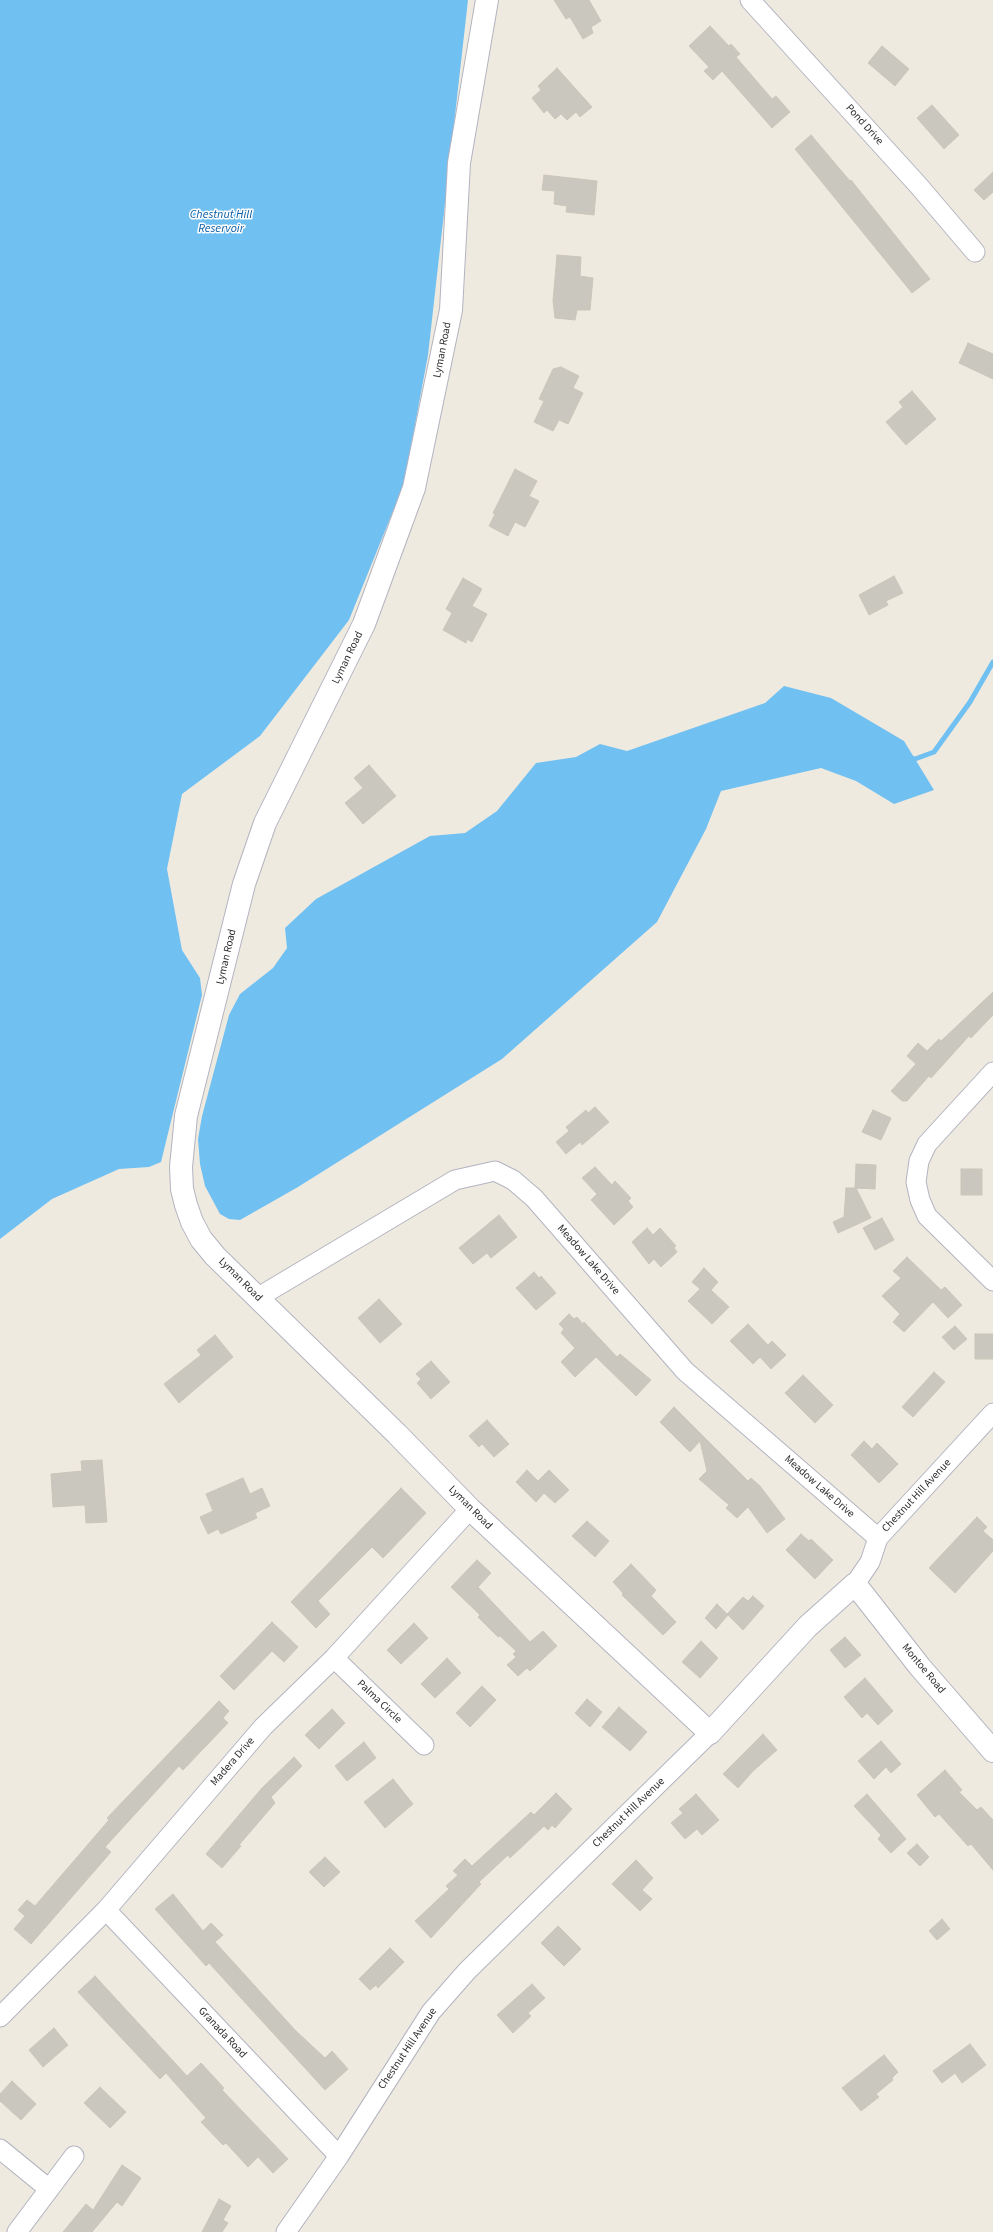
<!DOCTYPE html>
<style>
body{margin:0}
canvas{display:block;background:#efeadf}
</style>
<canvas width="993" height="2232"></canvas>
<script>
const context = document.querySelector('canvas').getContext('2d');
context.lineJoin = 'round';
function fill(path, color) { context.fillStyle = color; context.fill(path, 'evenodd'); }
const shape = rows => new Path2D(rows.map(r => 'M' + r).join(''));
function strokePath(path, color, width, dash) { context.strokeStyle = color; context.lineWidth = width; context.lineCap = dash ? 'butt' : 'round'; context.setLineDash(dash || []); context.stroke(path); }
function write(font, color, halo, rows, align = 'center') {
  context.font = font + ' "Source Sans 3",sans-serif'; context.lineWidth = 3; context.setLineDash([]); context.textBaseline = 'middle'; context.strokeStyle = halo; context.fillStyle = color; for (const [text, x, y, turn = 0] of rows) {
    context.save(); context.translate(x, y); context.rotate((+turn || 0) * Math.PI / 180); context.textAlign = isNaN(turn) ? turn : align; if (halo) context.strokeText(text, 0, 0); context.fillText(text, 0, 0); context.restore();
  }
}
fill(shape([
 [0,0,468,0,428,355,404,484,349,620,260,736,182,794,167,869,182,950,200,978,202,995,161,1162,149,1167,119,1169,52,1199,0,1239],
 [784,686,831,698,904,741,934,790,894,804,856,781,821,768,721,791,706,829,657,922,502,1059,298,1187,240,1220,229,1219,220,1214,205,1186,200,1164,198,1139,202,1116,229,1015,240,994,273,968,287,948,285,928,316,899,430,836,465,833,497,811,536,763,576,757,600,744,627,751,765,703]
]), '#71c0f2');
strokePath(shape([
 [909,757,915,759,934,752,970,702,993,662]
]), '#71c0f2', 5);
const building = shape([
 [554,0,589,0,601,21,591,27,593,33,583,39,570,17,566,19,554,0],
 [710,26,729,46,731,44,740,54,736,57,772,99,776,96,790,112,772,128,722,71,713,80,704,71,709,67,689,46,710,26],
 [882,46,909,69,895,86,868,63,882,46],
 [557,68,592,107,580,117,576,112,567,120,561,114,555,119,547,110,544,113,532,98,541,90,538,86,557,68],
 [932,105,959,135,944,149,917,118,932,105],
 [811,135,850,181,851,180,930,279,912,293,795,149,811,135],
 [993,172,993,192,984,200,974,190,993,172],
 [544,175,597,181,594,215,566,212,567,206,554,204,555,191,542,190,544,175],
 [557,255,581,257,580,276,593,278,590,310,577,310,575,320,555,318,553,301,557,255],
 [968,343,993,354,993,379,959,363,968,343],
 [561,367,579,376,573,388,583,393,568,424,559,420,553,431,534,422,544,401,539,399,553,369,561,367],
 [912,391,936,419,906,445,886,422,903,407,899,402,912,391],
 [515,469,537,481,529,496,539,501,525,527,515,522,508,536,489,526,495,514,493,513,515,469],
 [894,576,903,593,886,601,888,605,869,615,859,595,894,576],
 [463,578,482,589,472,606,487,614,472,642,467,639,466,643,443,630,452,613,446,609,463,578],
 [369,765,396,796,363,824,345,803,363,788,354,778,369,765],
 [993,992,993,1015,971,1038,969,1036,931,1078,929,1076,907,1101,902,1101,891,1091,916,1064,907,1056,918,1043,927,1051,939,1039,941,1041,993,992],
 [595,1107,609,1122,582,1145,580,1142,566,1154,556,1142,569,1131,566,1127,586,1110,588,1113,595,1107],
 [873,1110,891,1118,881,1140,862,1132,873,1110],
 [856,1164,876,1165,875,1189,855,1188,856,1164],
 [595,1167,612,1185,615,1181,631,1198,628,1201,633,1207,614,1225,591,1200,597,1194,582,1178,595,1167],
 [961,1169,982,1169,982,1195,961,1195,961,1169],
 [846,1188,856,1188,871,1218,838,1233,833,1222,844,1217,846,1188],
 [499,1215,517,1237,491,1258,487,1253,473,1264,459,1248,499,1215],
 [882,1218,894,1240,875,1250,863,1228,882,1218],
 [647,1228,653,1235,660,1228,676,1246,674,1248,677,1252,661,1267,654,1259,649,1264,632,1242,647,1228],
 [907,1257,941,1290,945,1287,962,1305,948,1318,933,1302,904,1332,893,1322,900,1314,882,1296,901,1278,893,1271,907,1257],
 [704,1268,718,1282,711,1290,729,1307,712,1324,688,1301,700,1289,692,1282,704,1268],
 [534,1272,539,1278,541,1276,556,1293,536,1310,516,1288,534,1272],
 [379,1299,402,1324,380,1343,358,1318,379,1299],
 [569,1314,574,1319,577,1317,583,1324,584,1322,617,1357,620,1354,651,1380,636,1396,596,1357,575,1377,561,1362,575,1348,561,1333,564,1329,559,1324,569,1314],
 [748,1324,768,1345,772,1341,786,1355,771,1369,760,1357,753,1364,730,1341,748,1324],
 [955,1326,967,1339,954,1350,942,1337,955,1326],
 [975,1334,993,1334,993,1359,975,1359,975,1334],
 [215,1335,233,1357,179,1403,164,1384,201,1355,197,1350,215,1335],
 [431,1361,450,1382,431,1399,417,1383,421,1379,416,1374,431,1361],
 [934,1372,945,1382,913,1417,902,1407,934,1372],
 [803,1375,833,1405,815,1423,785,1393,803,1375],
 [674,1407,748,1481,751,1478,760,1486,785,1519,767,1533,748,1507,737,1518,726,1508,729,1505,699,1479,707,1471,700,1441,690,1452,660,1422,674,1407],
 [487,1420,509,1444,494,1457,482,1444,479,1447,469,1436,487,1420],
 [864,1441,872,1449,877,1443,898,1464,879,1483,851,1455,864,1441],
 [102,1460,107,1522,86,1523,85,1505,53,1507,51,1474,82,1471,81,1461,102,1460],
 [527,1470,538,1481,549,1470,569,1490,555,1503,544,1493,536,1502,516,1482,527,1470],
 [243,1478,250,1494,262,1488,270,1506,255,1513,257,1518,221,1534,218,1529,208,1534,200,1517,213,1511,206,1494,243,1478],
 [401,1488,426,1513,383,1558,372,1547,318,1601,330,1614,316,1628,291,1602,401,1488],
 [977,1517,987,1527,983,1531,993,1540,993,1551,955,1593,929,1568,977,1517],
 [587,1521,609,1541,595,1557,572,1536,587,1521],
 [801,1534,809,1541,811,1539,833,1560,815,1579,786,1550,801,1534],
 [477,1560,491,1573,478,1587,530,1642,543,1631,557,1646,530,1671,527,1668,518,1676,507,1665,516,1657,513,1654,516,1651,500,1636,498,1637,478,1617,480,1615,451,1587,477,1560],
 [631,1564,656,1590,651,1596,676,1622,663,1635,622,1595,623,1593,613,1582,631,1564],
 [753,1596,764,1606,743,1630,727,1614,743,1597,748,1601,753,1596],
 [717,1604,728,1615,716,1629,705,1618,717,1604],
 [272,1622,298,1647,284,1662,272,1651,234,1690,220,1676,272,1622],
 [414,1623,428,1638,401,1664,387,1650,414,1623],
 [845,1637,861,1655,845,1668,830,1650,845,1637],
 [701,1641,718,1658,700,1678,682,1662,701,1641],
 [447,1658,461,1673,435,1698,421,1684,447,1658],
 [865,1678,893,1711,878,1725,867,1713,862,1718,844,1697,865,1678],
 [482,1686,496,1700,470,1727,456,1713,482,1686],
 [587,1699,602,1712,590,1727,575,1713,587,1699],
 [219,1701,229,1711,223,1718,228,1723,183,1770,179,1766,105,1847,111,1852,31,1944,14,1929,25,1916,18,1910,27,1900,35,1906,109,1820,107,1818,219,1701],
 [619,1707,647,1732,630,1751,602,1727,619,1707],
 [332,1709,345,1723,319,1749,305,1735,332,1709],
 [763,1734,777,1750,753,1771,738,1788,723,1774,763,1734],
 [881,1741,901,1764,891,1773,886,1767,874,1779,858,1761,881,1741],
 [364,1742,376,1758,347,1781,335,1766,364,1742],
 [294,1757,302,1766,271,1797,275,1803,239,1845,241,1846,222,1868,206,1854,262,1788,294,1757],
 [945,1770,962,1790,959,1792,977,1810,981,1807,993,1820,993,1870,971,1844,968,1846,939,1814,935,1817,917,1795,945,1770],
 [393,1779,413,1804,385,1828,364,1802,393,1779],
 [556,1793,572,1809,555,1828,552,1825,548,1830,544,1826,510,1858,508,1855,479,1882,481,1884,431,1938,415,1921,449,1889,446,1886,458,1875,453,1871,465,1859,472,1866,531,1812,534,1815,556,1793],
 [696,1794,719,1820,702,1835,697,1829,685,1839,671,1823,683,1813,679,1809,696,1794],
 [867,1794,906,1839,891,1853,878,1839,881,1835,854,1806,867,1794],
 [917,1844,929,1857,920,1866,907,1853,917,1844],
 [325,1857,340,1872,324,1887,309,1872,325,1857],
 [636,1860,653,1878,642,1890,652,1899,640,1911,612,1884,636,1860],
 [173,1894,203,1931,211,1923,223,1935,215,1942,295,2030,325,2058,332,2051,348,2069,325,2090,209,1963,206,1966,155,1909,173,1894],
 [942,1919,950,1929,937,1940,929,1931,942,1919],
 [558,1926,581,1949,564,1966,541,1943,558,1926],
 [390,1948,404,1962,378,1988,376,1985,370,1990,359,1979,390,1948],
 [95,1976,187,2076,201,2063,224,2088,222,2090,288,2159,273,2173,258,2157,248,2167,226,2143,223,2145,201,2122,206,2118,166,2073,160,2079,78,1992,95,1976],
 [532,1984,545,1998,528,2013,531,2016,513,2033,497,2015,532,1984],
 [54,2028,68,2045,43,2067,29,2050,54,2028],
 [970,2044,986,2065,962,2083,955,2073,942,2083,933,2071,970,2044],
 [884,2055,898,2072,892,2078,893,2080,876,2094,879,2097,861,2111,842,2088,884,2055],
 [12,2081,36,2104,21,2120,0,2101,0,2094,12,2081],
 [100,2087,126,2112,110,2128,84,2103,100,2087],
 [122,2165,141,2178,122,2206,117,2202,92,2232,63,2232,86,2204,93,2210,122,2165],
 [219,2199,231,2206,223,2220,228,2223,222,2232,202,2232,219,2199]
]);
fill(building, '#cac7bf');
strokePath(building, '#cbc6b9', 1);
const minor = shape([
 [750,0,918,185,975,252],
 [993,1072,927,1144,919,1161,916,1182,920,1200,927,1216,993,1281],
 [257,1298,455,1180,495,1171,513,1180,534,1198,685,1371,878,1538],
 [855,1584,870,1562,878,1538,993,1413],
 [334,1658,424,1745],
 [106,1910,339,2156],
 [0,2017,106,1910,263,1727,334,1658,470,1509],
 [0,2149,49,2189],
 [17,2232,74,2156],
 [286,2232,339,2156,431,2012,467,1971,710,1733]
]);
const tertiary = shape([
 [487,0,459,163,451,310,414,488,364,624,265,823,244,884,186,1116,181,1167,182,1189,186,1205,192,1222,201,1239,215,1256,397,1434,470,1509,710,1733,808,1626,855,1584,920,1667,993,1751]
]);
strokePath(minor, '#b3b4c1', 21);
strokePath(tertiary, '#b3b4c1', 24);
strokePath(minor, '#fff', 19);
strokePath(tertiary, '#fff', 22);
write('11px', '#2d2d2d', '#fff', [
 ["Pond Drive",864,125,48],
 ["Lyman Road",443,350,-79],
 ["Lyman Road",348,658,-64],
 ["Lyman Road",227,957,-77],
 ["Meadow Lake Drive",588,1260,49],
 ["Lyman Road",240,1280,45],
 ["Meadow Lake Drive",819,1487,41],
 ["Chestnut Hill Avenue",917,1496,-47],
 ["Lyman Road",470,1508,45],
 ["Montoe Road",923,1669,50],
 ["Palma Circle",379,1702,44],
 ["Madera Drive",233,1762,-49],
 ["Chestnut Hill Avenue",629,1813,-44],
 ["Granada Road",222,2033,47],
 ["Chestnut Hill Avenue",408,2049,-56]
]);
write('italic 12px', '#0a5ca4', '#fff', [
 ["Chestnut Hill",221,215],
 ["Reservoir",221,229]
]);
</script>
